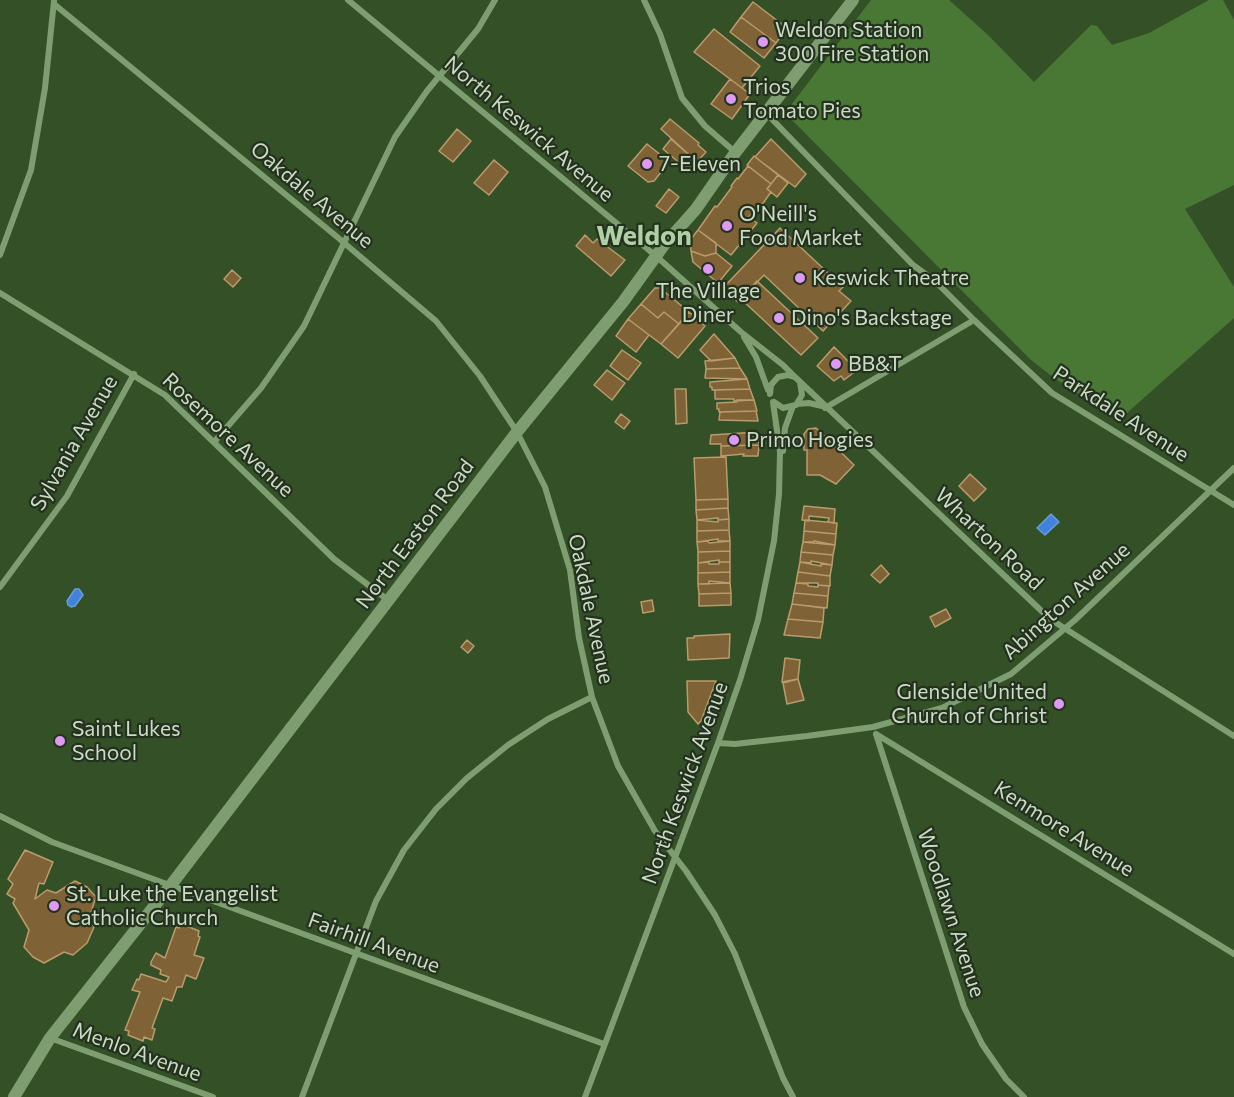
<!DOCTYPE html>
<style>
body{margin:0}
canvas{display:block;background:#335027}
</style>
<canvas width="1234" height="1097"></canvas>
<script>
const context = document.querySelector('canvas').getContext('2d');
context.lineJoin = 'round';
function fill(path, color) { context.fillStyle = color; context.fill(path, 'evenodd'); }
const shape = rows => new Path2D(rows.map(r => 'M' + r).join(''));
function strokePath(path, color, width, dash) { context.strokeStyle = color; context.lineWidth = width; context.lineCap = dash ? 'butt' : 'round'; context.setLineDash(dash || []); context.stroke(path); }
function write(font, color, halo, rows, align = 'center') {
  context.font = font + ' Commissioner,sans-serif'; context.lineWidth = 4.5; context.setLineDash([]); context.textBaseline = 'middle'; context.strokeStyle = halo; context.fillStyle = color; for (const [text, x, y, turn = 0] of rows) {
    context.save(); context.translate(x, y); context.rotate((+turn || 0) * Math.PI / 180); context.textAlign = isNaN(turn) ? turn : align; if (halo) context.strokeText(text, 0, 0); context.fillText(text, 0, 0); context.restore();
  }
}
fill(shape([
 [871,0,949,0,988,35,1034,82,1091,25,1097,26,1112,45,1149,33,1209,0,1223,0,1234,20,1234,185,1185,209,1234,287,1234,318,1119,420,1054,378,1030,359,785,113]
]), '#487834');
const water = shape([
 [1051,514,1059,522,1045,535,1037,528,1051,514],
 [75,589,79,589,83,595,75,606,71,607,68,605,67,601,75,589]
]);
fill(water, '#4182dc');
strokePath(water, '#6a9dd5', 1.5);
const building = shape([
 [753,2,787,28,776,43,741,17,753,2],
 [741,17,776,43,764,58,730,32,741,17],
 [714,29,760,66,742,88,694,52,714,29],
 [730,79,750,94,732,119,711,104,730,79],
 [670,119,699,143,698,145,706,152,697,162,661,129,670,119],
 [457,129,471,141,453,162,439,151,457,129],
 [671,139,697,162,689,171,663,149,671,139],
 [771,139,806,174,795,187,755,157,771,139],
 [647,144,667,160,665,162,666,166,654,181,648,182,628,166,647,144],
 [754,156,778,175,771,184,747,165,754,156],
 [494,160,508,172,489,195,474,183,494,160],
 [748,166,771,184,767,189,771,192,759,209,757,207,749,217,757,223,731,255,698,230,715,206,717,207,732,187,731,186,737,178,738,179,748,166],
 [778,175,788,183,777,197,767,189,778,175],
 [669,189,679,197,666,213,656,206,669,189],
 [780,228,843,287,839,291,851,301,823,331,764,275,738,302,723,288,780,228],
 [698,230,716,243,716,253,705,256,691,251,690,240,698,230],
 [585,235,593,243,597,239,625,260,611,276,576,246,585,235],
 [691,251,705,256,716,253,732,266,718,283,693,262,691,251],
 [232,270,241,278,233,287,224,279,232,270],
 [757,281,818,338,801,355,741,299,757,281],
 [655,288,660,288,689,312,679,324,664,312,658,318,641,304,655,288],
 [641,304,658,318,664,312,679,324,661,344,628,319,641,304],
 [689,312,705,326,678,358,661,344,689,312],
 [628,319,649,335,636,352,616,336,628,319],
 [714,334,735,358,711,361,700,350,714,334],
 [834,347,857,370,844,380,841,376,834,381,817,366,834,347],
 [622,350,641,363,628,380,610,366,622,350],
 [735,358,740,368,706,369,705,361,735,358],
 [740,368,747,379,705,378,706,369,740,368],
 [607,370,625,383,612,400,594,385,607,370],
 [747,379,750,389,712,390,712,387,710,387,710,382,747,379],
 [675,389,686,389,687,423,676,424,675,389],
 [750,389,754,400,734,401,734,399,715,399,715,390,750,389],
 [737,400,754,400,757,411,719,412,719,409,717,409,717,403,737,402,737,400],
 [756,411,758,421,719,420,720,412,756,411],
 [621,414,630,421,624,429,615,422,621,414],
 [816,428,854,465,836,484,820,475,807,475,807,450,804,450,804,434,808,429,816,428],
 [758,432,759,445,721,446,721,444,710,444,711,435,758,432],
 [759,445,758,456,743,456,744,454,721,456,721,446,759,445],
 [726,457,728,499,696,500,694,458,726,457],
 [970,474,986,489,974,501,959,486,970,474],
 [728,499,728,508,696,510,696,500,728,499],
 [804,506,835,509,834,523,828,522,829,518,809,516,809,521,802,520,804,506],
 [728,508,729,519,718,520,718,518,697,520,696,510,728,508],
 [729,519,729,530,697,531,697,520,718,522,718,520,729,519],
 [805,520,837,523,836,534,804,531,805,520],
 [729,530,730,541,718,541,718,539,697,542,697,531,729,530],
 [804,531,836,534,835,545,814,541,814,542,803,542,804,531],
 [708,541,709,543,730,541,730,551,698,552,697,542,708,541],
 [803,542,835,545,833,555,801,552,803,542],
 [730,551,730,562,719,562,719,560,698,563,698,552,730,551],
 [801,552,833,555,832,565,811,561,811,563,800,562,801,552],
 [709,562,709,564,719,564,719,562,730,562,730,572,698,573,698,563,709,562],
 [800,562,821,566,821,564,832,565,830,576,798,572,800,562],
 [881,565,889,574,880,583,871,575,881,565],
 [730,572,730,583,709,581,709,584,698,584,698,573,730,572],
 [798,572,830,576,830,586,818,585,818,583,796,583,798,572],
 [730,583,731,593,699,594,698,584,730,583],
 [796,583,808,584,808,586,818,587,818,585,829,586,828,596,794,593,796,583],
 [731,593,731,605,699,606,699,594,731,593],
 [794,593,828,596,827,608,792,604,794,593],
 [652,600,654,611,643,613,641,602,652,600],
 [792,604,824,608,823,622,788,619,792,604],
 [946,609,951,618,935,627,930,617,946,609],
 [788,619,823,622,820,638,784,635,788,619],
 [730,634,729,658,688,660,687,638,694,638,694,636,730,634],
 [467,640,474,646,468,653,461,647,467,640],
 [785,658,800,660,798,679,782,682,785,658],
 [798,679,804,700,787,704,783,683,798,679],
 [687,681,716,681,701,721,698,724,688,712,687,681],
 [25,850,53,862,44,884,39,883,35,899,47,890,56,893,75,881,87,887,96,897,89,918,94,927,87,943,73,955,64,952,44,963,33,957,24,947,29,930,13,903,15,899,7,894,13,884,8,879,25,850],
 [182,924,199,931,198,936,200,937,194,955,204,958,196,979,186,975,182,987,177,987,172,1001,163,998,152,1028,155,1029,152,1040,144,1037,143,1041,128,1035,129,1031,125,1030,140,992,132,990,137,979,139,980,141,974,166,982,169,977,160,974,161,970,151,965,151,962,156,953,165,958,176,927,179,928,182,924]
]);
fill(building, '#7f6235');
strokePath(building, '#ba9b6c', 1.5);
strokePath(shape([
 [348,0,656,256,741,332,783,365,794,376],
 [644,0,660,34,682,98,705,126,735,152],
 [54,4,336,236,436,321,480,376,517,432,545,487,570,570,579,638,592,697,618,766,655,831,686,871,715,915,735,954,783,1078,793,1097],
 [767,114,913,265,935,281,974,320,1052,393,1234,505],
 [0,255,31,170,45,88,54,1],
 [0,293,165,395,334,559,388,600],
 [744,337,756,357,768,390],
 [770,394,771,385,778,377,788,375,795,377,1050,619,1234,736],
 [774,402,783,408,796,405,802,395,800,382],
 [797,404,809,403,822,406],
 [825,408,974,320],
 [215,441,261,388,304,326,395,137,427,91,478,29,495,0],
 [783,451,785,428,793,406],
 [0,587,67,496,134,374],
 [876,734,1234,954],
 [876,734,964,1007,982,1044,1006,1079,1024,1097],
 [718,743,735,744,807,736,873,727,942,708,1011,674,1075,620,1234,468],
 [0,816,52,842,604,1044],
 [50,1038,213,1097],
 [302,1097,376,901,404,850,436,809,467,778,508,745,548,719,592,697],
 [585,1097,718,743,740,680,758,620,774,541,779,494,780,452,773,402]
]), '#7e9e72', 6);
strokePath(shape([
 [14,1097,50,1038,171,885,517,432,623,302,664,245,696,209,735,153,853,0]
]), '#7e9e72', 12);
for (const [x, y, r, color] of [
 [763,42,6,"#dd99f4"],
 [731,99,6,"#dd99f4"],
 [647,164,6,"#dd99f4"],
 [727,226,6,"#dd99f4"],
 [708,269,6,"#dd99f4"],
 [800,278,6,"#dd99f4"],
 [779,318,6,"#dd99f4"],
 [836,364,6,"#dd99f4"],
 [734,440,6,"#dd99f4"],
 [1059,704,6,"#dd99f4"],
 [60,741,6,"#dd99f4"],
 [54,906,6,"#dd99f4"]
]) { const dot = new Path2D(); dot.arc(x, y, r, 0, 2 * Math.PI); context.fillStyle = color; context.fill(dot); strokePath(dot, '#24311f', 2); }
write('21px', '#cbdcc5', '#24311f', [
 ["Weldon Station",775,30],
 ["300 Fire Station",775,54],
 ["Trios",743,87],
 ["Tomato Pies",743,111],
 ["7-Eleven",659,164],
 ["O'Neill's",739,214],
 ["Food Market",739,238],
 ["Keswick Theatre",812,278],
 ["The Village",708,291,"center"],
 ["Diner",708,315,"center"],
 ["Dino's Backstage",791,318],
 ["BB&T",848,364],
 ["Primo Hogies",746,440],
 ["Glenside United",1047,692,"right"],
 ["Church of Christ",1047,716,"right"],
 ["Saint Lukes",72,729],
 ["School",72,753],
 ["St. Luke the Evangelist",66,894],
 ["Catholic Church",66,918]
], 'left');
write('21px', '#cbdcc5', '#24311f', [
 ["North Keswick Avenue",529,129,40],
 ["Oakdale Avenue",312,195,40],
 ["Parkdale Avenue",1121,414,33],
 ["Rosemore Avenue",228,435,43],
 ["Sylvania Avenue",74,443,-60],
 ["North Easton Road",415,534,-53],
 ["Wharton Road",989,539,43],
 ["Abington Avenue",1066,601,-42],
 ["Oakdale Avenue",591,609,78],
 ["North Keswick Avenue",685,783,-70],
 ["Kenmore Avenue",1064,829,32],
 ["Woodlawn Avenue",951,913,72],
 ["Fairhill Avenue",374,943,20],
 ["Menlo Avenue",137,1052,20]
]);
write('bold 27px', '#aed0a2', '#24311f', [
 ["Weldon",644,236]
]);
</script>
